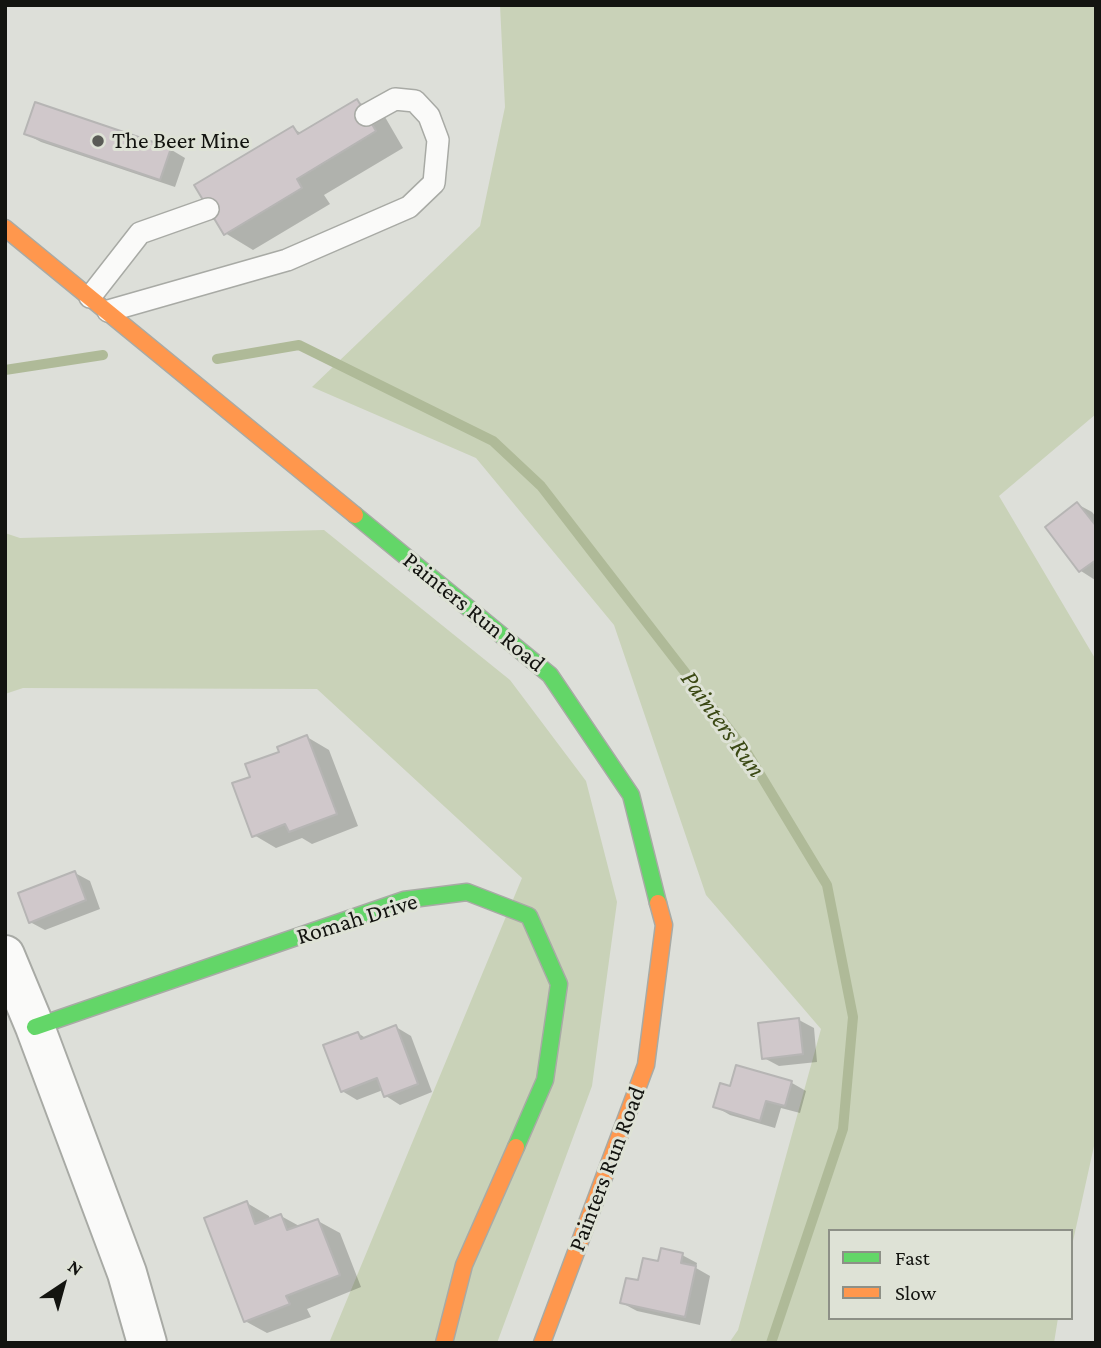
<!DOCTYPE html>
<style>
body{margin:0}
#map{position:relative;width:1101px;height:1348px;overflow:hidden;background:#dddfd9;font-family:"Crimson Pro",serif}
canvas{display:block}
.frame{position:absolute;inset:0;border:7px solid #131410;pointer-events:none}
.legend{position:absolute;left:828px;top:1229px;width:245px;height:91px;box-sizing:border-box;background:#dee2d6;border:2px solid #8d9087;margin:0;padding:9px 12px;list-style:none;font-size:21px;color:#131410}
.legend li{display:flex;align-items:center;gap:14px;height:35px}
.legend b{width:35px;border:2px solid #8d9087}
.north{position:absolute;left:28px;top:1250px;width:70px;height:70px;-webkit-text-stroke:5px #dee2d6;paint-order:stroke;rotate:36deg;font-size:19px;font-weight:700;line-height:28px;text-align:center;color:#131410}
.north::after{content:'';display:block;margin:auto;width:24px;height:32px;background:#131410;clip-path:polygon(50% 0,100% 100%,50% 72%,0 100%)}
</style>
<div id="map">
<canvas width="1101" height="1348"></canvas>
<div class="frame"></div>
<ul class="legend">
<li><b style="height:9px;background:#63d668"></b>Fast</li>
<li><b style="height:9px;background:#ff974d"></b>Slow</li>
</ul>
<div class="north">N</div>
</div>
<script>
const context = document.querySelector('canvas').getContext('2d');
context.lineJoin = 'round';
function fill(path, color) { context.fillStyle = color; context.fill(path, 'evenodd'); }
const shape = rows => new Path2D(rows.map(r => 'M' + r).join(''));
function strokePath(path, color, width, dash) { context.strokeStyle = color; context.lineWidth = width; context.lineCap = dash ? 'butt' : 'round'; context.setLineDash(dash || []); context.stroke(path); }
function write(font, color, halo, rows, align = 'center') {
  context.font = font + ' "Crimson Pro",serif'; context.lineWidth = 6; context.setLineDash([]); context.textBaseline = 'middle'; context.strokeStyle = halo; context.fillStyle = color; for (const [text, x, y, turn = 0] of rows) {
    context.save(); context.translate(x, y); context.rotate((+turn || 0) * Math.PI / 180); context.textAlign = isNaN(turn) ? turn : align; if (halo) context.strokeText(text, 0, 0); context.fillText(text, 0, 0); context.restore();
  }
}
fill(shape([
 [500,5,1096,5,1096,414,999,496,1096,660,1096,1137,1071,1250,1071,1231,830,1231,830,1318,1058,1318,1054,1343,729,1343,738,1330,821,1029,706,895,614,625,476,458,312,387,480,226,505,107],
 [324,530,510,680,586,781,617,902,592,1086,497,1343,329,1343,522,878,317,689,23,688,5,694,5,533,20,538]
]), '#c9d2b8');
fill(shape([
 [357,101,385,117,403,148,324,195,330,204,253,250,225,233,293,128,302,134],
 [26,134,170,149,185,158,175,187,41,142],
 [1077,504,1092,512,1096,517,1095,580,1081,571,1047,527],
 [307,737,329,750,358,826,312,844,302,838,276,848,254,835,252,778],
 [75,873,90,881,100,909,45,930,30,922],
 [799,1020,814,1028,817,1062,779,1066,764,1058],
 [396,1027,411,1036,432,1092,400,1105,386,1096,383,1090,357,1100,342,1091,358,1033,367,1039],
 [737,1067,792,1083,806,1091,800,1113,781,1108,775,1128,730,1115,716,1107,731,1088],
 [247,1203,269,1216,270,1220,281,1216,301,1227,318,1221,340,1233,361,1287,307,1309,311,1317,267,1333,245,1321],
 [682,1255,697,1263,696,1268,710,1276,700,1325,637,1311,622,1303,640,1282,660,1263]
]), '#0003');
strokePath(shape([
 [217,359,299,345,493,441,541,486,746,751,827,885,853,1017,843,1129,771,1343],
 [5,370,103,355]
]), '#afba98', 10);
const building = shape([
 [357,99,376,131,297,179,302,188,224,235,194,185,293,126,298,134,357,99],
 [35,102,171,148,160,180,24,134,35,102],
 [1077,502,1096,526,1096,560,1079,572,1045,527,1077,502],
 [307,735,337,814,289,832,285,824,252,837,232,783,250,777,245,764,279,752,277,747,307,735],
 [75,871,86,900,29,923,18,893,75,871],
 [799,1018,803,1054,762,1059,758,1023,799,1018],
 [396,1025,418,1084,384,1097,377,1078,341,1092,323,1045,358,1032,361,1039,396,1025],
 [736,1065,792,1081,785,1106,766,1101,760,1121,713,1107,720,1083,730,1086,736,1065],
 [247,1201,255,1224,281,1214,287,1230,318,1219,340,1275,286,1296,290,1304,244,1322,204,1218,247,1201],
 [661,1248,683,1253,681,1263,696,1266,685,1317,620,1303,626,1278,638,1280,643,1258,658,1261,661,1248]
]);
fill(building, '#d0c8cb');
strokePath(building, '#b6b5b4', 2);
const lane = shape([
 [90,297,140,233,208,209],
 [108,311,287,260,409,207,434,183,438,140,429,116,415,101,395,99,366,115]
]);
const street = shape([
 [5,955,35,1027,127,1273,147,1343]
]);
const fast = shape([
 [355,515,550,675,631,795,658,903],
 [35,1027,404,900,467,892,529,916,559,984,545,1080,516,1147]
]);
const slow = shape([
 [5,228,355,515],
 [444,1343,464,1265,516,1147],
 [542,1343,646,1065,664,925,658,903]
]);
strokePath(lane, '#a8aaa5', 24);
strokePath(street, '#a8aaa5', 42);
strokePath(fast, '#a8aaa5', 19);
strokePath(slow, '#a8aaa5', 19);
strokePath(lane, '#fafaf9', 21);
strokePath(street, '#fafaf9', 38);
strokePath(fast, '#63d668', 16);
strokePath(slow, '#ff974d', 16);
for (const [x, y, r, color] of [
 [98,141,7,"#5a5b56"]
]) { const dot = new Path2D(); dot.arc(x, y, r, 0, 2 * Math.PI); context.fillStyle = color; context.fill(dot); strokePath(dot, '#dee2d6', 2.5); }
write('24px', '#131410', '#dee2d6', [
 ["The Beer Mine",112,141]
], 'left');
write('24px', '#131410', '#dee2d6', [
 ["Painters Run Road",474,612,39],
 ["Romah Drive",357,919,-17],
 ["Painters Run Road",607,1169,-69]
]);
write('italic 26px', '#3a4813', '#dee2d6', [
 ["Painters Run",723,724,54]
]);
</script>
